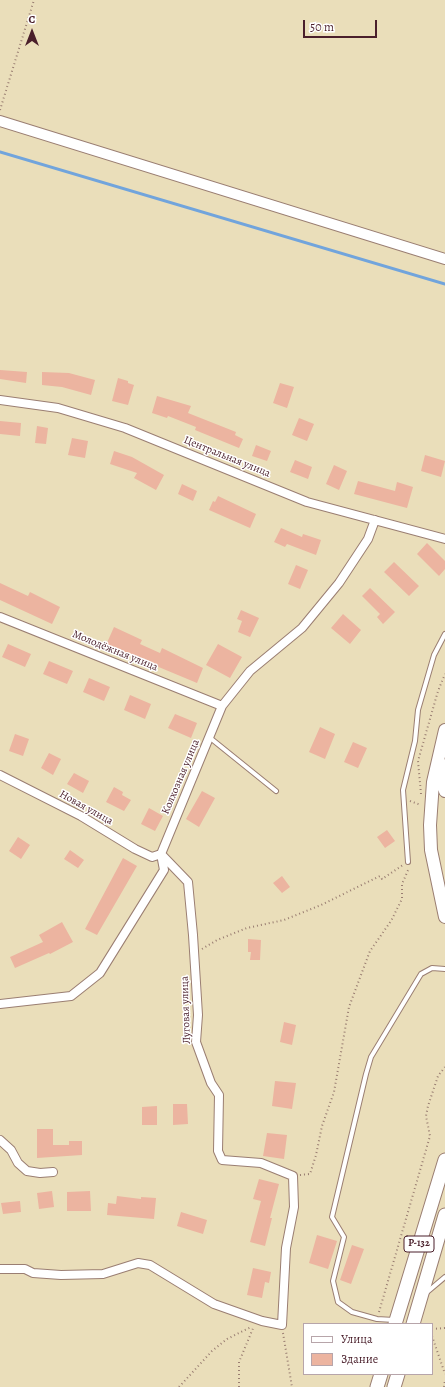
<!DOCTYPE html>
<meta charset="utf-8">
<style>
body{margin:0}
#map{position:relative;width:445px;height:1387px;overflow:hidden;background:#eadeba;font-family:Alegreya,serif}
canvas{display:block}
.legend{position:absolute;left:303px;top:1323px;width:130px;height:52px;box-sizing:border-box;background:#fff;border:1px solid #b7a5aa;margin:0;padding:5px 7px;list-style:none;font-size:12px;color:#4a1f2b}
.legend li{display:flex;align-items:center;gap:8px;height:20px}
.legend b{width:20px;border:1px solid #b7a5aa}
.north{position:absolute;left:12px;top:12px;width:40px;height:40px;-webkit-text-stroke:3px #fff;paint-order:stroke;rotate:0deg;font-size:11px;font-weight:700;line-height:16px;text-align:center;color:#4a1f2b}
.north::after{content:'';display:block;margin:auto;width:14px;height:18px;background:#4a1f2b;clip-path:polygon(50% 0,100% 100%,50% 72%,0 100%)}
.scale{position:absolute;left:303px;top:20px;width:74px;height:18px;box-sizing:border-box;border:2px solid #4a1f2b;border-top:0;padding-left:5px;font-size:12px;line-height:14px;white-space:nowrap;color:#4a1f2b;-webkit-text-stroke:3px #fff;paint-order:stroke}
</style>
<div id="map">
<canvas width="445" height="1387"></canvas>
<ul class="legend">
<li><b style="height:5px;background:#fff"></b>Улица</li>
<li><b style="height:11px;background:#ecb4a0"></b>Здание</li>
</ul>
<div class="north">С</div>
<div class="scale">50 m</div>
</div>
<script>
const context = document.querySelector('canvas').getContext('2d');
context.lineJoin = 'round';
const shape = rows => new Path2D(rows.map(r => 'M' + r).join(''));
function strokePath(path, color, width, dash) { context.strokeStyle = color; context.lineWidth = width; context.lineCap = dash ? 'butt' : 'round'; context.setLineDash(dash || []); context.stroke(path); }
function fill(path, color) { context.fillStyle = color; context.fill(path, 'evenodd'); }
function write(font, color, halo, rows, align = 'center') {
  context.font = font + ' Alegreya,serif'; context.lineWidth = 3; context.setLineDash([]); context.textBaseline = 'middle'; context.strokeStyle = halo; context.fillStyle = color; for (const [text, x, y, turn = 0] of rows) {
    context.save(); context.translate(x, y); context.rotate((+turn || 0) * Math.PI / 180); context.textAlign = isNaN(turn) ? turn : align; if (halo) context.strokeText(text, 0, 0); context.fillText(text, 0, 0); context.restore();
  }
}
strokePath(shape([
 [0,152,445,284]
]), '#71a4dc', 3);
fill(shape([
 [0,370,27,372,26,383,0,379],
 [42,372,69,373,95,380,91,395,62,387,42,385],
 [118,378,128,381,128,383,134,385,128,405,112,401],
 [280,383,294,387,287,408,273,403],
 [157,396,191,406,188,413,236,432,235,435,243,439,239,448,195,430,196,427,168,416,167,418,152,413],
 [299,418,314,424,307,441,292,435],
 [0,421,21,423,20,436,0,434],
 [37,426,48,428,46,444,35,443],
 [72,438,88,441,85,458,68,455],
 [256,445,271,451,267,461,252,456],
 [114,451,132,457,164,475,156,490,134,478,137,473,110,464],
 [425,455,445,461,441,477,421,471],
 [295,460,312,467,308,479,290,472],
 [334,465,347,471,339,490,326,484],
 [358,481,395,491,397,482,413,487,407,508,354,494],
 [182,484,197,491,193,501,178,494],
 [218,496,256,514,250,528,209,510,213,501,215,502],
 [281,528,302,537,303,534,321,540,316,555,287,544,285,547,274,542],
 [427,543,445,561,445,569,439,576,417,554],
 [394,562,419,586,409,596,384,572],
 [296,565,308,570,300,589,288,584],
 [0,583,28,596,30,592,60,607,52,624,0,600],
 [370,588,395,612,383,624,377,617,380,614,362,596],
 [241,610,259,618,250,637,238,632,242,621,237,619],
 [343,614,361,630,350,644,331,628],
 [114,627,142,640,140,644,160,653,162,648,203,668,197,683,106,645],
 [8,644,31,654,25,667,2,657],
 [218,644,242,657,230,678,206,665],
 [49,661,73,671,67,684,43,674],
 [89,678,110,687,104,701,83,692],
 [130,695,151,704,145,719,124,710],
 [175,714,197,723,191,738,168,728],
 [320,727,335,734,325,759,309,752],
 [15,734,29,739,23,756,9,751],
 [353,742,367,748,358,768,344,762],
 [49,753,61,759,53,775,41,768],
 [74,773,89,781,83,793,67,784],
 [114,787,123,792,122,795,131,800,124,811,106,802],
 [202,791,215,798,199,827,186,819],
 [149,808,163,816,155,831,141,824],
 [387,830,395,841,385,848,377,837],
 [18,837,30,845,21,859,9,851],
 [70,850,84,860,78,868,64,859],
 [123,858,137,866,97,935,85,929],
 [282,876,290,887,282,893,273,883],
 [62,922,73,942,50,954,49,953,15,968,10,957,43,942,39,935],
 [248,939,261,940,260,960,250,960,251,952,248,952],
 [284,1022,296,1025,292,1045,280,1042],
 [275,1081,296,1083,292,1109,272,1106],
 [173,1104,187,1104,188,1124,173,1125],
 [157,1106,157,1125,142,1125,142,1107],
 [37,1129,53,1129,53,1145,69,1145,69,1141,82,1141,82,1155,37,1158],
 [267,1133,287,1135,284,1159,263,1156],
 [259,1179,279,1184,270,1218,272,1218,265,1246,250,1242,261,1201,253,1199],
 [52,1191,54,1207,39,1209,37,1193],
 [90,1191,91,1211,67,1211,67,1192],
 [117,1196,141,1199,141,1197,156,1198,154,1219,107,1215,108,1203,116,1204],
 [20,1201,21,1212,3,1214,1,1203],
 [181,1212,207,1220,203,1234,177,1226],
 [317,1235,337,1241,328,1269,309,1263],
 [352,1245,364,1249,351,1284,340,1280],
 [253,1268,271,1272,269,1283,265,1282,262,1298,247,1295]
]), '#ecb4a0');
const service = shape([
 [209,737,276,791],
 [408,862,403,790,415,741,418,710,434,655,445,634],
 [426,1293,445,1277],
 [394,1320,377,1319,352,1312,338,1302,333,1281,344,1237,332,1217,366,1074,371,1057,421,974,432,968,445,969]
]);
const minor = shape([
 [0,400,58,408,125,428,307,502,445,539],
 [0,617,222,706],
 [0,775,81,816,135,849,152,857,161,854,188,882,193,935,198,1015,196,1042,211,1083,219,1095,218,1151,222,1160,261,1163,293,1176,294,1207,286,1248,282,1325,262,1321,214,1304,150,1265,138,1263,103,1274,61,1275,33,1273,25,1269,0,1269],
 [0,1004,71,996,100,973,164,870,161,854,222,706,250,671,302,628,339,583,368,539,375,520],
 [0,1140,11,1150,18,1163,27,1171,40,1173,53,1172]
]);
const tertiary = shape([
 [0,121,445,259]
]);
const secondary = shape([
 [445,730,433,782,430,825,431,850,445,917],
 [441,764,442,781,445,791]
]);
const primary = shape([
 [395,1324,445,1160],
 [413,1324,445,1215],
 [377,1387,381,1374],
 [394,1387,398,1374]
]);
strokePath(service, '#9a7e72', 6);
strokePath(minor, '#9a7e72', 10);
strokePath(tertiary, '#9a7e72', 12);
strokePath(secondary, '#9a7e72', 14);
strokePath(primary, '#9a7e72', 15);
strokePath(shape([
 [0,110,34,0],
 [421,794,418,761,438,691,445,674],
 [410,801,421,805],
 [202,949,217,940,247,928,284,920,321,905,380,876,382,879,403,865],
 [300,1175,310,1174,316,1155,322,1126,334,1092,349,1007,370,951,391,921,402,899,402,884,409,868],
 [379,1312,430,1136,426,1116,428,1106,438,1076,445,1067],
 [432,1329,445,1328],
 [283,1333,292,1387],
 [432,1336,445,1374],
 [179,1387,212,1351,227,1339,251,1327],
 [239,1387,239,1362,254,1326],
 [444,1387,445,1380]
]), '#9a7e72', 2, [1, 3]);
strokePath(service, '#fff', 4);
strokePath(minor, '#fff', 8);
strokePath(tertiary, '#fff', 10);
strokePath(secondary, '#fff', 12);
strokePath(primary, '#fff', 13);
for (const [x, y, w] of [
 [419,1244,30]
]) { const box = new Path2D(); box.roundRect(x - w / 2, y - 8, w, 16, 3); context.fillStyle = '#fff'; context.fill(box); strokePath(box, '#4a1f2b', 1); }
write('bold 10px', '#4a1f2b', null, [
 ["Р-132",419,1244]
]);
write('11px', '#4a1f2b', '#fff', [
 ["Центральная улица",227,457,22],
 ["Молодёжная улица",115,651,22],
 ["Колхозная улица",181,777,-67],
 ["Новая улица",86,808,29],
 ["Луговая улица",186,1010,-92]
]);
</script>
